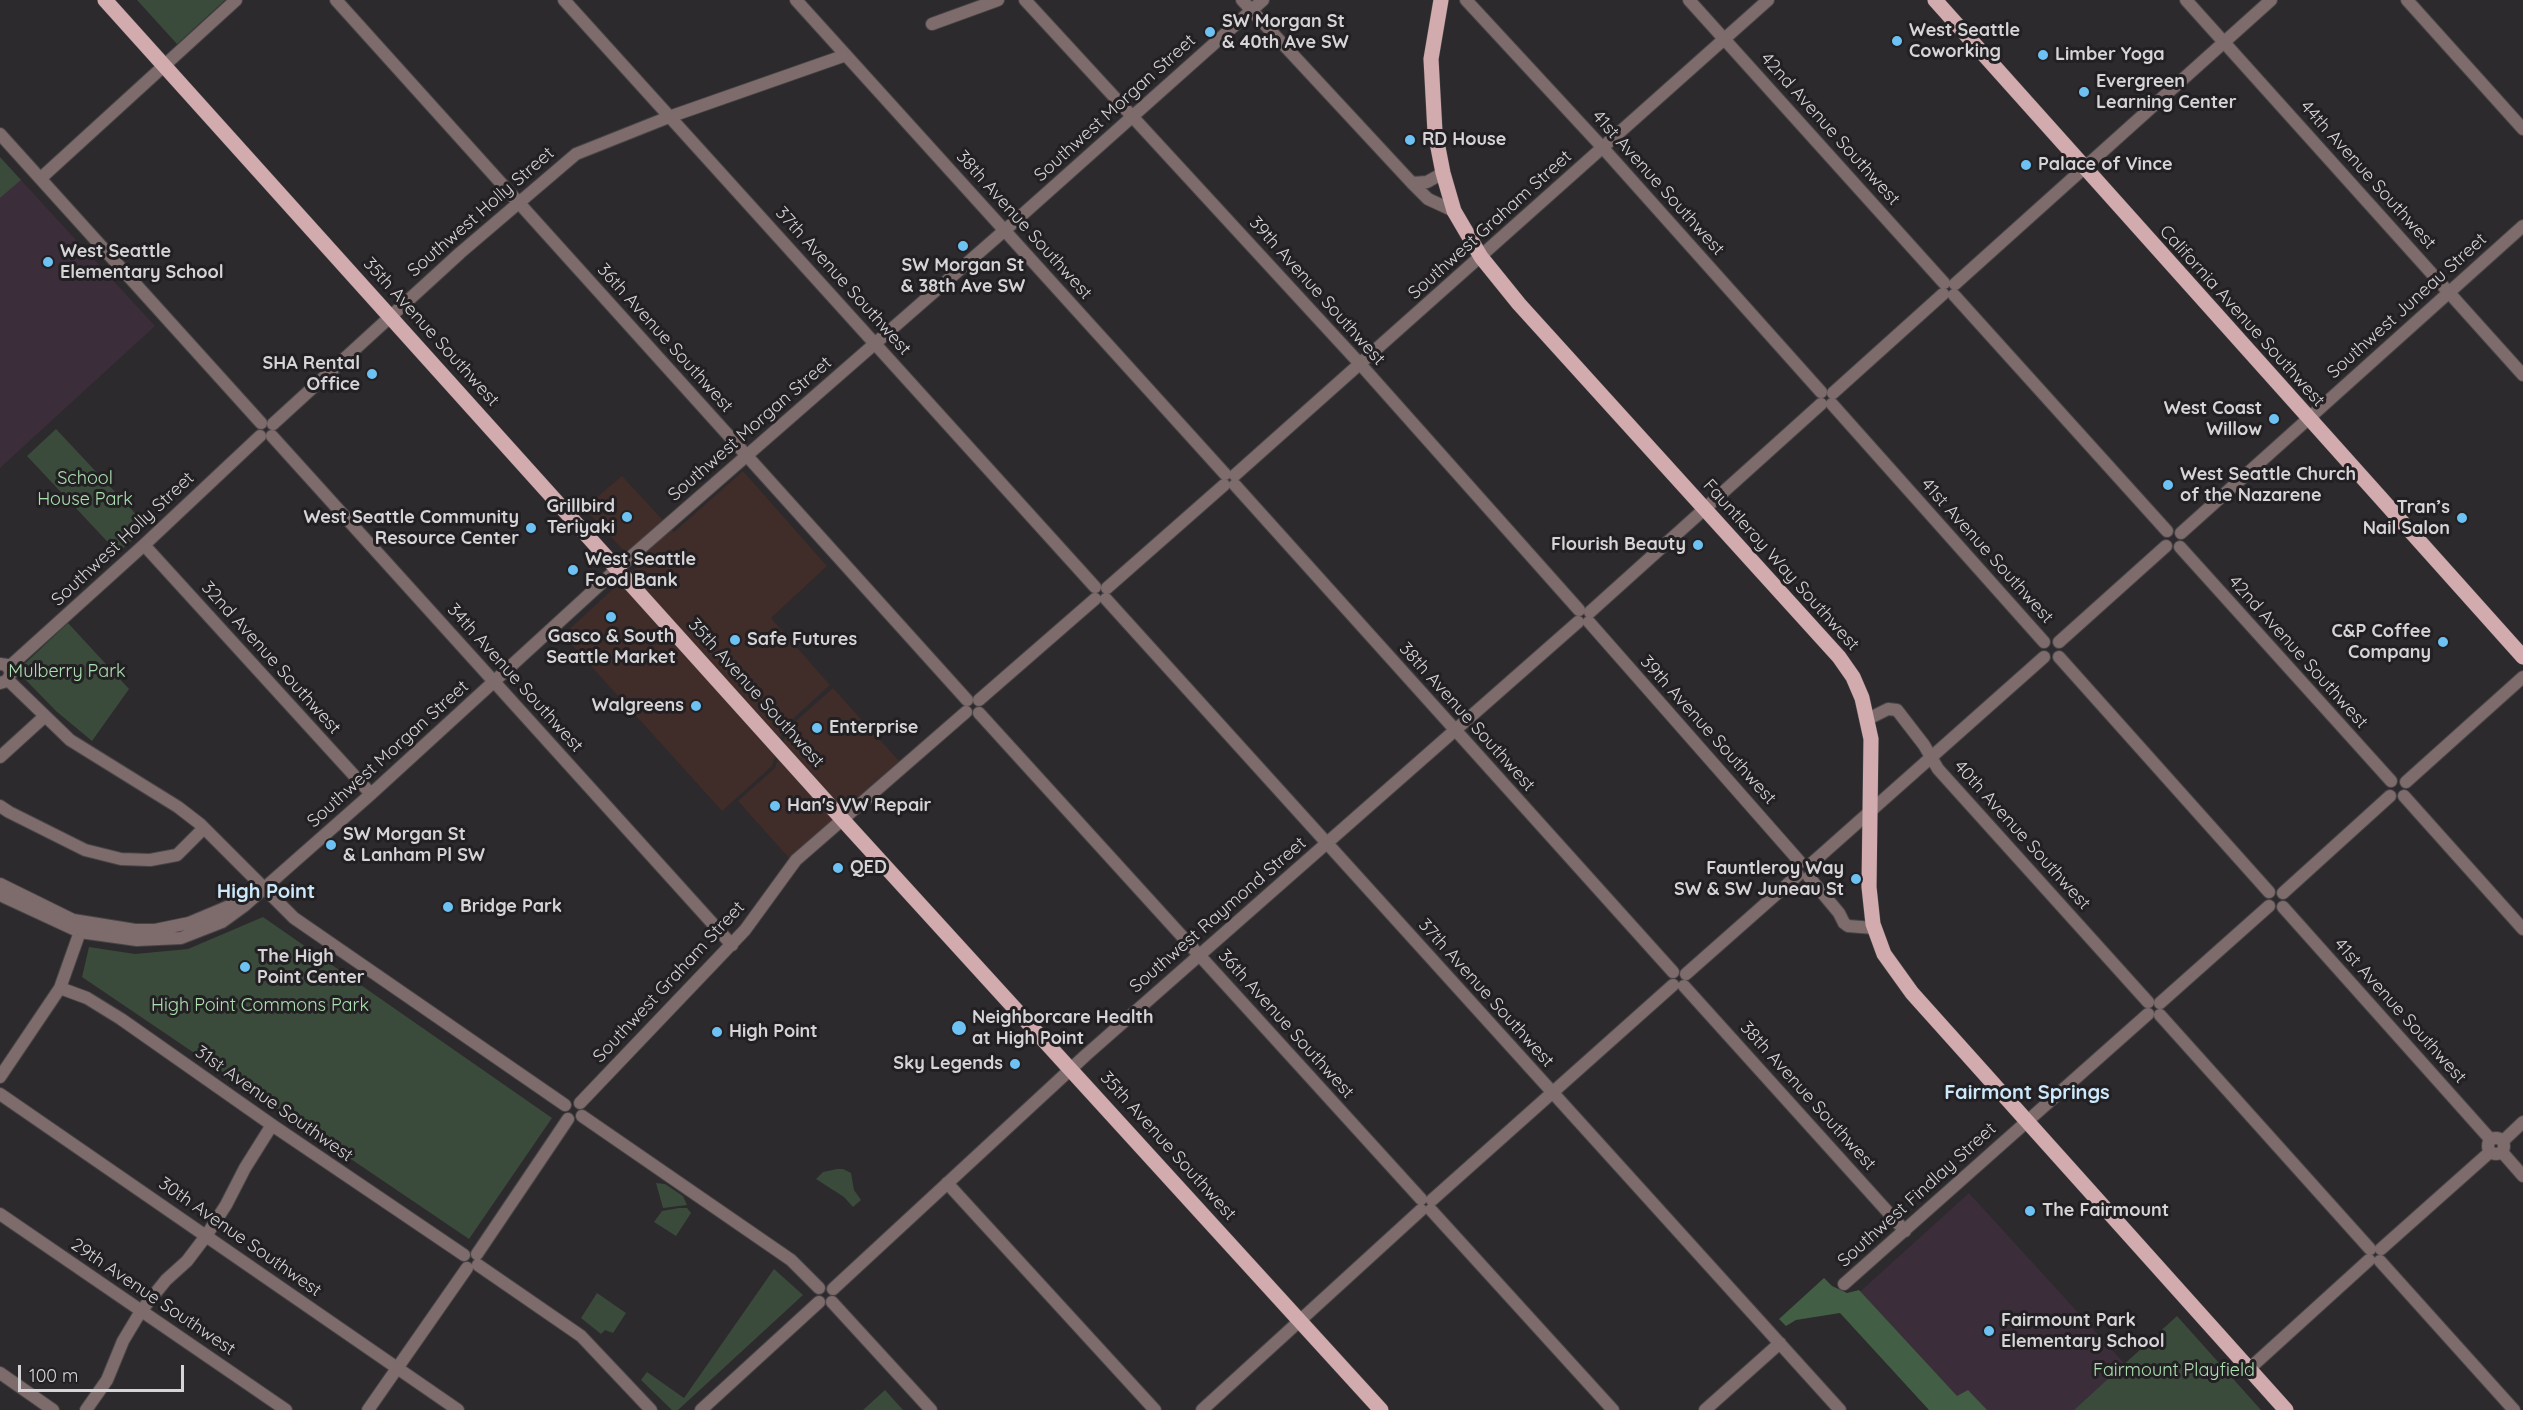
<!DOCTYPE html>
<meta charset="utf-8">
<style>
body{margin:0}
#map{position:relative;width:2523px;height:1410px;overflow:hidden;background:#2c2a2c;font-family:Quicksand,sans-serif}
canvas{display:block}
.scale{position:absolute;left:18px;top:1365px;width:166px;height:27px;box-sizing:border-box;border:3px solid #d6d4d6;border-top:0;padding-left:8px;font-size:18px;line-height:21px;white-space:nowrap;color:#d6d4d6;-webkit-text-stroke:4px #222022;paint-order:stroke}
</style>
<div id="map">
<canvas width="2523" height="1410"></canvas>
<div class="scale">100 m</div>
</div>
<script>
const context = document.querySelector('canvas').getContext('2d');
context.lineJoin = 'round';
function fill(path, color) { context.fillStyle = color; context.fill(path, 'evenodd'); }
const shape = rows => new Path2D(rows.map(r => 'M' + r).join(''));
function strokePath(path, color, width, dash) { context.strokeStyle = color; context.lineWidth = width; context.lineCap = dash ? 'butt' : 'round'; context.setLineDash(dash || []); context.stroke(path); }
function write(font, color, halo, rows, align = 'center') {
  context.font = font + ' Quicksand,sans-serif'; context.lineWidth = 6; context.setLineDash([]); context.textBaseline = 'middle'; context.strokeStyle = halo; context.fillStyle = color; for (const [text, x, y, turn = 0] of rows) {
    context.save(); context.translate(x, y); context.rotate((+turn || 0) * Math.PI / 180); context.textAlign = isNaN(turn) ? turn : align; if (halo) context.strokeText(text, 0, 0); context.fillText(text, 0, 0); context.restore();
  }
}
fill(shape([
 [743,471,827,566,771,618,830,685,784,727,772,766,722,811,563,635,638,566,584,508,622,476,674,532],
 [833,688,899,761,789,858,738,801,775,768,788,728]
]), '#402c29');
fill(shape([
 [21,180,155,326,0,468,0,198],
 [1969,1193,2125,1364,2074,1410,1954,1410,1853,1298]
]), '#3b2d3a');
fill(shape([
 [137,0,225,0,177,44],
 [0,157,21,180,0,198],
 [56,429,147,526,118,553,27,456],
 [68,623,129,689,92,741,56,711,17,671],
 [263,917,552,1118,469,1239,82,977,89,947,135,954,188,949],
 [837,1169,843,1169,851,1173,854,1190,861,1200,853,1207,844,1197,816,1179,823,1172],
 [656,1183,665,1184,683,1196,687,1205,663,1208],
 [679,1208,687,1208,691,1213,676,1236,654,1222,662,1211],
 [774,1269,803,1295,678,1410,672,1410,641,1380,647,1372,684,1398],
 [597,1293,626,1313,613,1333,605,1330,601,1334,581,1318],
 [2177,1316,2261,1410,2074,1410],
 [885,1390,903,1410,863,1410]
]), '#3a4b3c');
fill(shape([
 [1824,1278,1832,1286,1847,1293,1859,1290,1957,1396,1968,1390,1987,1410,1929,1410,1840,1313,1796,1320,1786,1326,1779,1319]
]), '#425e44');
const minor = shape([
 [336,0,967,700],
 [564,0,1095,587],
 [796,0,1225,474],
 [1025,0,1361,365,1579,610],
 [1242,0,1412,183,1428,199,1454,211],
 [1466,0,1603,148,1821,392],
 [1689,0,1944,283],
 [2186,0,2523,375],
 [2407,0,2523,129],
 [932,24,998,0],
 [0,134,261,423],
 [41,178,236,0],
 [1412,183,1427,182,1443,173],
 [1955,284,2271,0],
 [1954,295,2167,531],
 [1833,393,1943,294],
 [1832,404,2044,642],
 [273,424,460,253,576,154,669,117,846,55],
 [272,436,732,945],
 [1235,475,1768,0],
 [1235,485,1673,972],
 [2181,533,2523,226],
 [144,545,371,794],
 [2180,547,2391,781],
 [1107,588,1224,485],
 [1106,599,1840,1410],
 [1590,612,1821,404],
 [1589,622,1800,862],
 [2059,642,2166,546],
 [2059,657,2269,892],
 [0,664,7,665,11,673,7,681,0,683],
 [9,667,144,545,260,436],
 [8,680,70,740,178,807,200,824,294,918,565,1105],
 [979,700,1095,599],
 [979,713,1421,1199],
 [1868,719,1888,709,1897,710,1924,745,1938,769,2148,1002],
 [0,757,44,717],
 [2406,782,2523,677],
 [2404,796,2523,929],
 [0,806,9,812,85,850,121,859,150,860,177,855,204,828],
 [1811,864,2044,657],
 [1809,877,1839,913,1844,923,1848,926,1874,928],
 [0,884,73,920,135,930,155,930,189,923,239,902],
 [2283,893,2390,796],
 [0,895,80,932,137,940,181,938,222,922,244,906,371,794,618,568,1013,223,1263,0],
 [2283,907,2491,1140],
 [1686,974,1798,875],
 [1684,986,1905,1231],
 [60,988,87,998,121,1019,272,1125,464,1255],
 [2160,1003,2269,906],
 [2160,1015,2370,1249],
 [0,1077,60,988,82,926],
 [0,1094,458,1410],
 [580,1103,745,930,796,860,966,712],
 [582,1116,791,1260,819,1288],
 '2488 1146a8 8 0 1 1 16 0a8 8 0 1 1-16 0Z',
 [2503,1141,2523,1122],
 [2502,1152,2523,1176],
 [947,1183,1155,1410],
 [1432,1200,1673,985],
 [1431,1210,1613,1410],
 [0,1214,286,1410],
 [2381,1249,2490,1152],
 [477,1254,568,1119],
 [2380,1261,2514,1410],
 [478,1265,581,1336,651,1410],
 [1844,1284,2148,1014],
 [833,1289,1086,1055,1578,622],
 [832,1302,931,1410],
 [2249,1369,2369,1260],
 [0,1373,53,1410],
 [86,1410,107,1380,123,1341,141,1311,166,1280,187,1261,206,1236,226,1205,245,1168,272,1125],
 [368,1410,467,1268],
 [701,1410,819,1302],
 [1202,1410,1421,1210],
 [1705,1410,1780,1343]
]);
const major = shape([
 [105,0,852,830,1381,1410],
 [1441,0,1431,59,1435,132,1443,173,1454,211,1481,257,1519,304,1839,657,1853,677,1862,698,1871,739,1869,887,1873,924,1884,954,1912,993,2286,1410],
 [1935,0,2523,657]
]);
strokePath(minor, '#474547', 14);
strokePath(major, '#474547', 16);
strokePath(minor, '#7e6b6c', 12);
strokePath(major, '#d2abae', 15);
for (const [x, y, r, color] of [
 [1210,32,6,"#6dc2f3"],
 [1897,41,6,"#6dc2f3"],
 [2043,55,6,"#6dc2f3"],
 [2084,92,6,"#6dc2f3"],
 [1410,140,6,"#6dc2f3"],
 [2026,165,6,"#6dc2f3"],
 [963,246,6,"#6dc2f3"],
 [48,262,6,"#6dc2f3"],
 [372,374,6,"#6dc2f3"],
 [2274,419,6,"#6dc2f3"],
 [2168,485,6,"#6dc2f3"],
 [627,517,6,"#6dc2f3"],
 [2462,518,6,"#6dc2f3"],
 [531,528,6,"#6dc2f3"],
 [1698,545,6,"#6dc2f3"],
 [573,570,6,"#6dc2f3"],
 [611,617,6,"#6dc2f3"],
 [735,640,6,"#6dc2f3"],
 [2443,642,6,"#6dc2f3"],
 [696,706,6,"#6dc2f3"],
 [817,728,6,"#6dc2f3"],
 [775,806,6,"#6dc2f3"],
 [331,845,6,"#6dc2f3"],
 [838,868,6,"#6dc2f3"],
 [1856,879,6,"#6dc2f3"],
 [448,907,6,"#6dc2f3"],
 [245,967,6,"#6dc2f3"],
 [959,1028,8,"#6dc2f3"],
 [717,1032,6,"#6dc2f3"],
 [1015,1064,6,"#6dc2f3"],
 [2030,1211,6,"#6dc2f3"],
 [1989,1331,6,"#6dc2f3"]
]) { const dot = new Path2D(); dot.arc(x, y, r, 0, 2 * Math.PI); context.fillStyle = color; context.fill(dot); strokePath(dot, '#222022', 2); }
write('bold 18px', '#d6d4d6', '#222022', [
 ["SW Morgan St",1222,22],
 ["& 40th Ave SW",1222,43],
 ["West Seattle",1909,31],
 ["Coworking",1909,52],
 ["Limber Yoga",2055,55],
 ["Evergreen",2096,82],
 ["Learning Center",2096,103],
 ["RD House",1422,140],
 ["Palace of Vince",2038,165],
 ["West Seattle",60,252],
 ["Elementary School",60,273],
 ["SW Morgan St",963,266,"center"],
 ["& 38th Ave SW",963,287,"center"],
 ["SHA Rental",360,364,"right"],
 ["Office",360,385,"right"],
 ["West Coast",2262,409,"right"],
 ["Willow",2262,430,"right"],
 ["West Seattle Church",2180,475],
 ["of the Nazarene",2180,496],
 ["Grillbird",615,507,"right"],
 ["Teriyaki",615,528,"right"],
 ["Tran’s",2450,508,"right"],
 ["Nail Salon",2450,529,"right"],
 ["West Seattle Community",519,518,"right"],
 ["Resource Center",519,539,"right"],
 ["Flourish Beauty",1686,545,"right"],
 ["West Seattle",585,560],
 ["Food Bank",585,581],
 ["C&P Coffee",2431,632,"right"],
 ["Company",2431,653,"right"],
 ["Gasco & South",611,637,"center"],
 ["Seattle Market",611,658,"center"],
 ["Safe Futures",747,640],
 ["Walgreens",684,706,"right"],
 ["Enterprise",829,728],
 ["Han's VW Repair",787,806],
 ["SW Morgan St",343,835],
 ["& Lanham Pl SW",343,856],
 ["QED",850,868],
 ["Fauntleroy Way",1844,869,"right"],
 ["SW & SW Juneau St",1844,890,"right"],
 ["Bridge Park",460,907],
 ["The High",257,957],
 ["Point Center",257,978],
 ["Neighborcare Health",972,1018],
 ["at High Point",972,1039],
 ["High Point",729,1032],
 ["Sky Legends",1003,1064,"right"],
 ["The Fairmount",2042,1211],
 ["Fairmount Park",2001,1321],
 ["Elementary School",2001,1342]
], 'left');
write('18px', '#d6d4d6', '#222022', [
 ["Southwest Morgan Street",1115,108,-42],
 ["42nd Avenue Southwest",1830,129,48],
 ["44th Avenue Southwest",2368,175,48],
 ["41st Avenue Southwest",1658,183,48],
 ["Southwest Holly Street",481,212,-41],
 ["38th Avenue Southwest",1024,225,48],
 ["Southwest Graham Street",1490,225,-42],
 ["37th Avenue Southwest",843,281,48],
 ["39th Avenue Southwest",1317,291,48],
 ["Southwest Juneau Street",2407,306,-42],
 ["California Avenue Southwest",2242,316,48],
 ["35th Avenue Southwest",431,332,48],
 ["36th Avenue Southwest",665,338,48],
 ["Southwest Morgan Street",750,429,-41],
 ["Southwest Holly Street",123,539,-43],
 ["41st Avenue Southwest",1987,551,48],
 ["Fauntleroy Way Southwest",1781,565,48],
 ["42nd Avenue Southwest",2298,652,48],
 ["32nd Avenue Southwest",271,658,48],
 ["34th Avenue Southwest",515,678,48],
 ["35th Avenue Southwest",756,693,48],
 ["38th Avenue Southwest",1467,717,48],
 ["39th Avenue Southwest",1708,730,48],
 ["Southwest Morgan Street",388,754,-42],
 ["40th Avenue Southwest",2022,835,48],
 ["Southwest Raymond Street",1218,915,-41],
 ["Southwest Graham Street",669,982,-47],
 ["37th Avenue Southwest",1486,993,48],
 ["41st Avenue Southwest",2400,1011,48],
 ["36th Avenue Southwest",1286,1024,48],
 ["38th Avenue Southwest",1808,1096,48],
 ["31st Avenue Southwest",274,1104,35],
 ["35th Avenue Southwest",1168,1146,48],
 ["Southwest Findlay Street",1917,1195,-42],
 ["30th Avenue Southwest",240,1237,35],
 ["29th Avenue Southwest",153,1297,34]
]);
write('18px', '#ade0b1', '#222022', [
 ["School",85,479],
 ["House Park",85,500],
 ["Mulberry Park",67,672],
 ["High Point Commons Park",260,1006],
 ["Fairmount Playfield",2174,1371]
]);
write('bold 20px', '#cce9fc', '#222022', [
 ["High Point",266,892],
 ["Fairmont Springs",2027,1093]
]);
</script>
